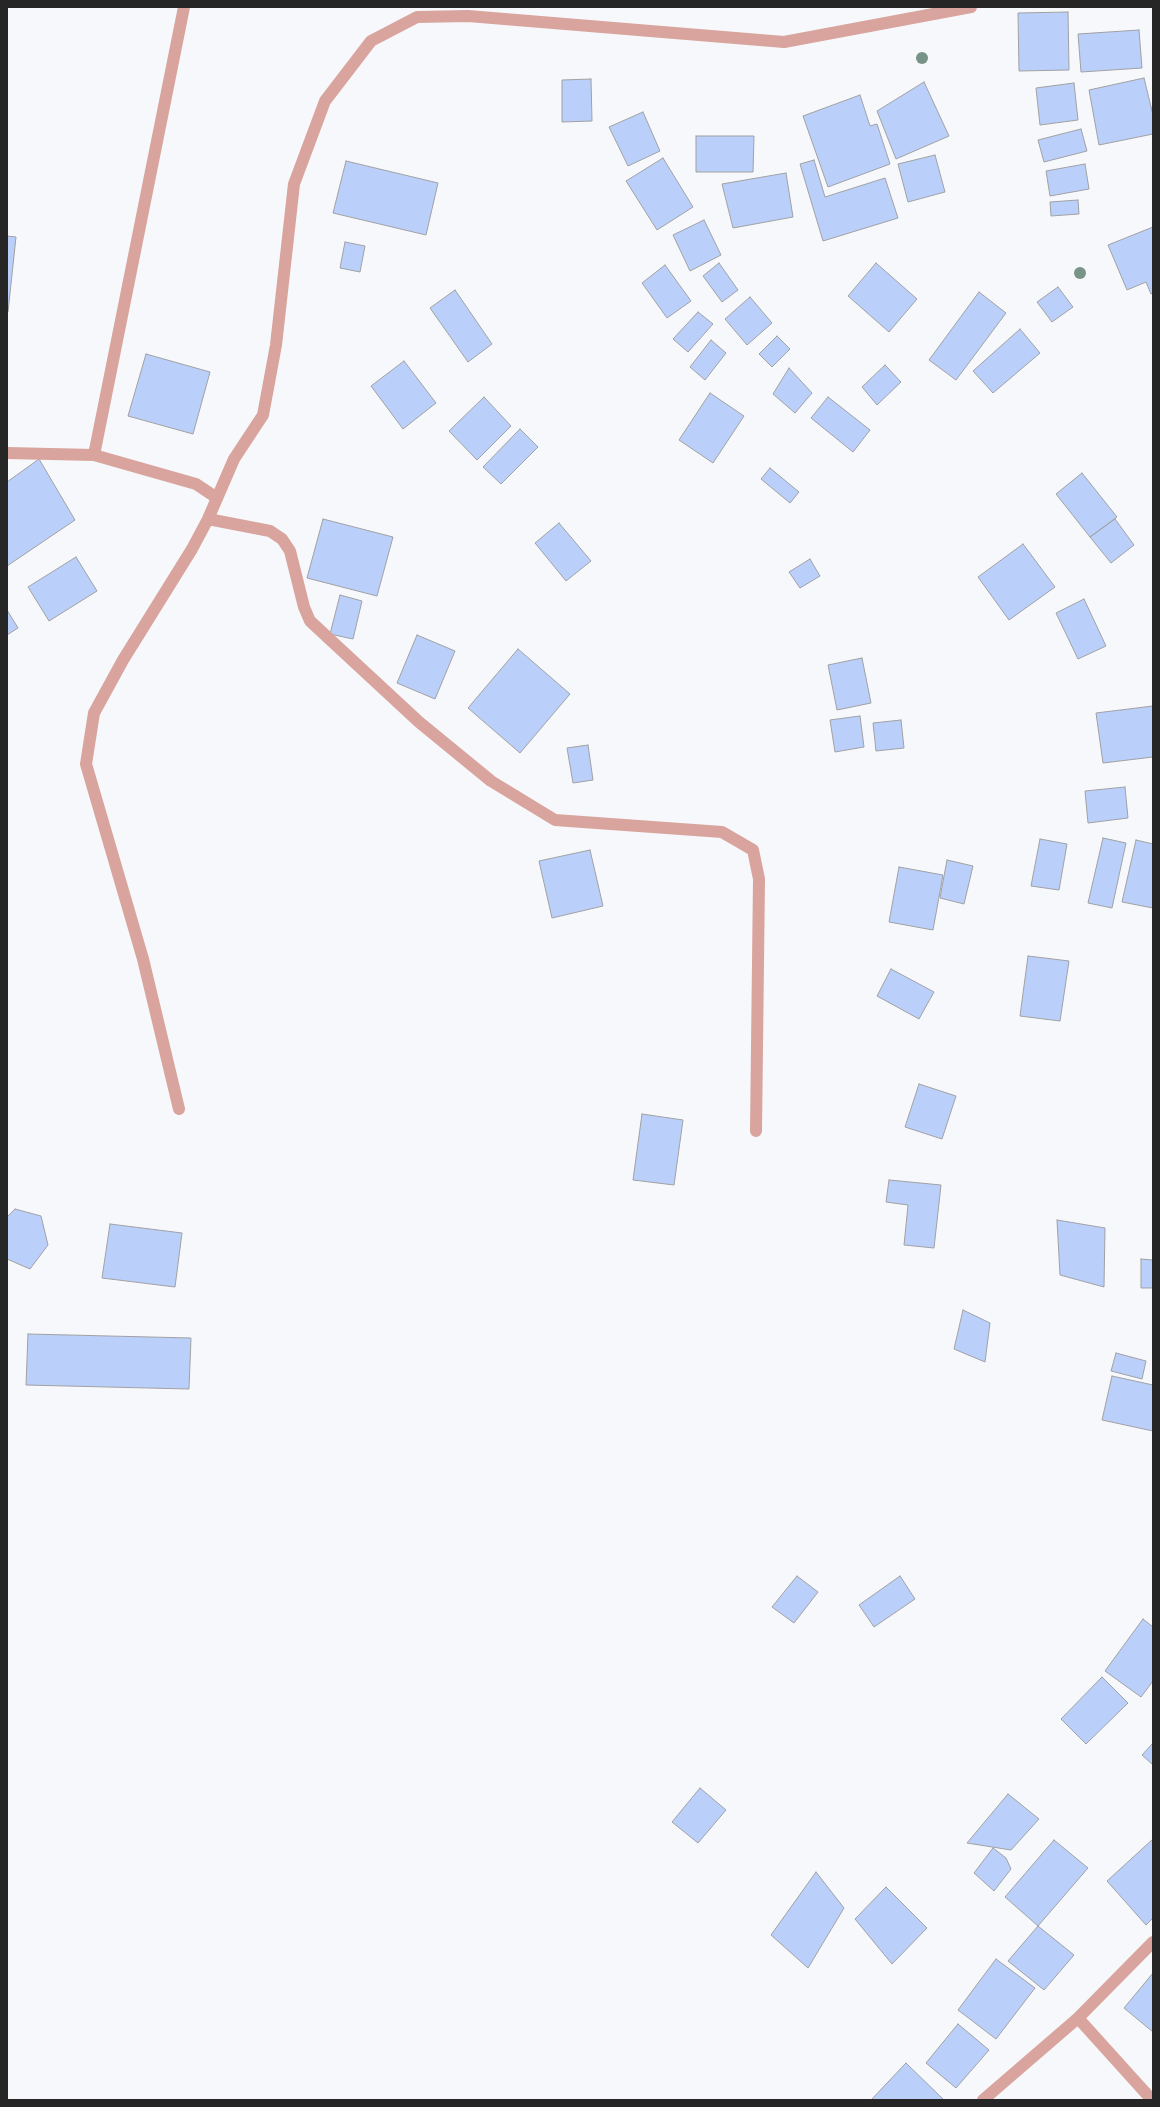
<!DOCTYPE html>
<style>
body{margin:0}
#map{position:relative;width:1160px;height:2107px;overflow:hidden;background:#f7f8fb;font-family:Poppins,sans-serif}
canvas{display:block}
.frame{position:absolute;inset:0;border:8px solid #262627;pointer-events:none}
</style>
<div id="map">
<canvas width="1160" height="2107"></canvas>
<div class="frame"></div>
</div>
<script>
const context = document.querySelector('canvas').getContext('2d');
context.lineJoin = 'round';
function fill(path, color) { context.fillStyle = color; context.fill(path, 'evenodd'); }
const shape = rows => new Path2D(rows.map(r => 'M' + r).join(''));
function strokePath(path, color, width, dash) { context.strokeStyle = color; context.lineWidth = width; context.lineCap = dash ? 'butt' : 'round'; context.setLineDash(dash || []); context.stroke(path); }
const building = shape([
 [1068,12,1069,70,1019,71,1018,13,1068,12],
 [1139,30,1142,68,1081,72,1078,34,1139,30],
 [1144,78,1153,115,1153,134,1099,145,1089,90,1144,78],
 [591,79,592,121,562,122,562,80,591,79],
 [924,82,949,136,896,159,877,111,924,82],
 [1074,83,1078,120,1040,125,1036,88,1074,83],
 [860,95,870,126,877,124,890,164,828,187,803,116,860,95],
 [643,112,660,151,628,166,609,127,643,112],
 [1081,129,1087,151,1044,162,1038,140,1081,129],
 [696,136,754,136,753,172,696,172,696,136],
 [935,155,945,192,908,202,898,164,935,155],
 [663,158,693,207,657,230,626,181,663,158],
 [814,160,825,197,885,178,898,218,823,241,800,164,814,160],
 [346,161,438,183,426,235,333,213,346,161],
 [1085,164,1089,189,1050,196,1046,171,1085,164],
 [786,173,793,217,733,228,722,184,786,173],
 [1078,200,1079,214,1051,216,1050,202,1078,200],
 [704,220,721,255,690,271,673,235,704,220],
 [1153,227,1153,293,1151,294,1146,282,1127,290,1108,245,1153,227],
 [7,236,16,237,8,312,7,311,7,236],
 [345,242,365,246,360,272,340,268,345,242],
 [719,263,738,290,722,302,703,276,719,263],
 [876,263,917,299,889,332,848,296,876,263],
 [665,265,691,301,667,318,642,283,665,265],
 [1058,287,1073,307,1052,322,1037,302,1058,287],
 [455,290,492,344,468,362,430,308,455,290],
 [979,292,1006,313,956,380,929,360,979,292],
 [750,297,772,323,747,345,725,319,750,297],
 [698,312,713,324,688,352,673,339,698,312],
 [1020,329,1040,353,993,393,973,371,1020,329],
 [777,336,790,349,772,367,759,354,777,336],
 [711,340,726,353,705,380,690,367,711,340],
 [146,354,210,372,193,434,128,416,146,354],
 [404,361,436,403,403,429,371,386,404,361],
 [885,365,901,382,877,405,862,387,885,365],
 [789,368,812,393,795,413,773,394,789,368],
 [710,393,744,416,713,463,679,440,710,393],
 [484,397,511,426,477,460,449,431,484,397],
 [828,397,870,430,853,452,811,418,828,397],
 [520,429,538,447,501,484,483,467,520,429],
 [39,459,75,520,7,566,7,482,39,459],
 [770,468,799,492,790,503,761,479,770,468],
 [1082,473,1117,517,1090,537,1056,494,1082,473],
 [323,519,393,537,377,596,307,578,323,519],
 [1115,519,1134,545,1111,563,1090,537,1115,519],
 [559,523,591,561,566,581,535,543,559,523],
 [1023,544,1055,587,1009,620,978,577,1023,544],
 [76,557,97,591,49,621,28,587,76,557],
 [810,559,820,576,800,588,789,572,810,559],
 [340,595,362,601,353,639,330,634,340,595],
 [1084,599,1106,646,1078,659,1056,613,1084,599],
 [7,610,18,628,7,635,7,610],
 [417,635,455,651,435,699,397,683,417,635],
 [518,649,570,694,520,753,468,708,518,649],
 [862,658,871,703,837,710,828,665,862,658],
 [1153,706,1153,757,1103,763,1096,713,1153,706],
 [860,716,864,747,835,752,830,720,860,716],
 [901,720,904,748,876,751,873,723,901,720],
 [588,745,593,780,573,783,567,748,588,745],
 [1125,787,1128,818,1088,823,1085,791,1125,787],
 [1103,838,1126,843,1112,908,1088,903,1103,838],
 [1040,839,1067,844,1059,890,1031,886,1040,839],
 [1136,840,1153,844,1153,908,1122,902,1136,840],
 [590,850,603,906,552,918,539,861,590,850],
 [947,860,973,866,964,904,940,898,947,860],
 [899,867,943,875,933,930,889,922,899,867],
 [1028,956,1069,961,1060,1021,1020,1016,1028,956],
 [891,969,934,992,919,1019,877,996,891,969],
 [919,1084,956,1096,942,1139,905,1127,919,1084],
 [642,1114,683,1120,674,1185,633,1180,642,1114],
 [889,1180,941,1185,934,1248,904,1245,908,1205,886,1202,889,1180],
 [15,1209,41,1216,48,1245,30,1269,7,1259,7,1217,15,1209],
 [1057,1220,1105,1228,1104,1287,1060,1275,1057,1220],
 [110,1224,182,1233,175,1287,102,1278,110,1224],
 [1141,1259,1153,1260,1153,1288,1141,1288,1141,1259],
 [963,1310,990,1323,985,1362,954,1349,963,1310],
 [28,1334,191,1338,189,1389,26,1385,28,1334],
 [1116,1353,1146,1361,1142,1379,1111,1371,1116,1353],
 [1112,1376,1153,1385,1153,1431,1102,1420,1112,1376],
 [797,1576,818,1592,794,1623,772,1607,797,1576],
 [900,1576,915,1599,874,1627,859,1605,900,1576],
 [1143,1619,1153,1627,1153,1681,1141,1697,1105,1671,1143,1619],
 [1102,1677,1128,1703,1086,1744,1061,1719,1102,1677],
 [1153,1743,1153,1765,1142,1755,1153,1743],
 [700,1788,726,1810,698,1843,672,1822,700,1788],
 [1008,1794,1039,1819,1011,1850,967,1843,1008,1794],
 [1153,1839,1153,1918,1146,1925,1107,1881,1153,1839],
 [1054,1840,1088,1868,1038,1926,1005,1897,1054,1840],
 [993,1848,1006,1858,1011,1869,994,1891,974,1873,993,1848],
 [816,1872,844,1908,808,1968,771,1935,816,1872],
 [886,1887,927,1928,892,1964,855,1919,886,1887],
 [1038,1926,1074,1955,1044,1990,1008,1961,1038,1926],
 [996,1959,1035,1988,996,2039,958,2010,996,1959],
 [1153,1973,1153,2032,1124,2008,1153,1973],
 [958,2024,989,2050,956,2088,926,2063,958,2024],
 [906,2063,944,2100,871,2100,906,2063]
]);
fill(building, '#bacffa');
strokePath(building, '#a0a1a3', 1);
strokePath(shape([
 [184,7,94,455,196,484,217,498],
 [7,453,94,455],
 [208,519,270,531,282,539,290,551,304,607,310,621,419,722,491,781,555,820,722,832,753,850,759,879,756,1131],
 [179,1109,143,959,86,764,94,713,123,660,192,549,208,519,234,459,263,415,276,345,294,184,325,101,371,41,417,17,468,16,784,42,971,7],
 [1078,2018,1152,2100],
 [983,2100,1078,2018,1153,1942]
]), '#d8a49d', 12);
context.fillStyle = '#789387';
for (const [x, y] of [
 [922,58],
 [1080,273]
]) { context.beginPath(); context.arc(x, y, 6, 0, 2 * Math.PI); context.fill(); }
</script>
